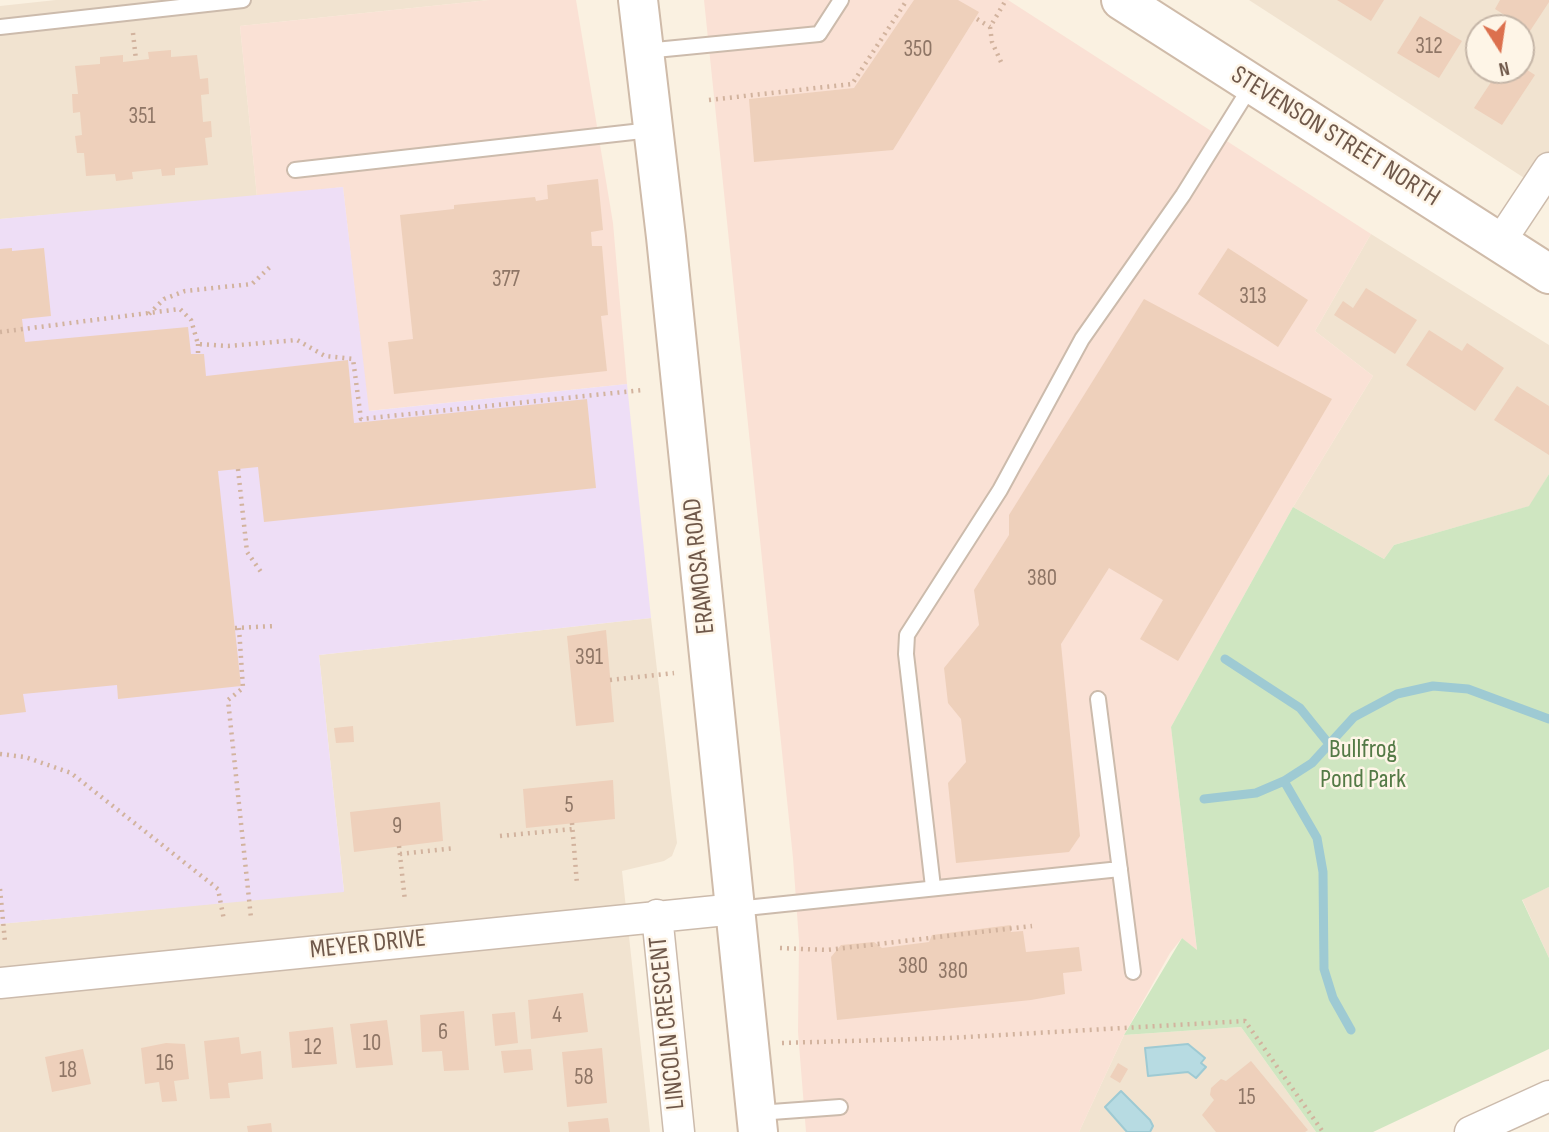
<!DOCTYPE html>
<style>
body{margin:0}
#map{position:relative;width:1549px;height:1132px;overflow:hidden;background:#faf1e1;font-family:"Sofia Sans Condensed",sans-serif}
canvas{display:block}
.north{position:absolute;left:1465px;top:14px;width:70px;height:70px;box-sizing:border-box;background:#fef5e7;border:2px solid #c5b6a8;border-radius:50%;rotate:168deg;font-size:19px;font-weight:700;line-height:28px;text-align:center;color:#6f584a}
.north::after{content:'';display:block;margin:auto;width:24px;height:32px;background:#dc704e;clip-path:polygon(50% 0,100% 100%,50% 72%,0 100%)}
</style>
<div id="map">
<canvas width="1549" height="1132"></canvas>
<div class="north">N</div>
</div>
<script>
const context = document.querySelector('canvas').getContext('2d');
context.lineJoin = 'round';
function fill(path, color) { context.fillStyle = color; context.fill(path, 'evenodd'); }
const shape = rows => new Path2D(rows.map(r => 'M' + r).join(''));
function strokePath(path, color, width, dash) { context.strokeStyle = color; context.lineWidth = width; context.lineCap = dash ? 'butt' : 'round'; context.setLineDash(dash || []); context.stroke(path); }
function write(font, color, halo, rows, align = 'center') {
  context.font = font + ' "Sofia Sans Condensed",sans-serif'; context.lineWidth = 5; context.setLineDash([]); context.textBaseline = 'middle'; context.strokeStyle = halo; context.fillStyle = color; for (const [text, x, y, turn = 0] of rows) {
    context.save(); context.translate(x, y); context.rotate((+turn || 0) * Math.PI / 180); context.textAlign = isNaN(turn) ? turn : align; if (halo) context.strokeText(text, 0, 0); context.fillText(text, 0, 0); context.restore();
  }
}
fill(shape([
 [56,0,489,0,240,26,257,197,0,219,0,6],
 [1249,0,1549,0,1549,194,1252,2],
 [1479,28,1521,28,1521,70,1479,70],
 [1371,234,1549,345,1549,474,1530,506,1394,545,1384,559,1293,507,1373,376,1315,331],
 [651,618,677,843,672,856,664,861,622,871,650,1132,0,1132,0,924,344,891,319,655],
 [1549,887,1549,958,1522,899],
 [1241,1027,1316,1132,1079,1132,1124,1035]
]), '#f1e3d0');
fill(shape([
 [489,0,576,0,613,223,627,384,368,411,343,187,257,197,240,26],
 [704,0,1008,0,1371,234,1315,331,1373,376,1293,507,1171,727,1197,951,1182,938,1170,953,1124,1035,1079,1132,806,1132,798,1032,799,941,793,858]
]), '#fae1d5');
fill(shape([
 [343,187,369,411,627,384,651,618,319,655,344,892,0,924,0,219]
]), '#eedef6');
fill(shape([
 [1549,474,1549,887,1522,900,1549,958,1549,1049,1373,1132,1316,1132,1241,1027,1124,1035,1182,938,1197,950,1171,727,1293,507,1384,559,1394,545,1529,506]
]), '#cfe6c1');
const water = shape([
 [1188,1044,1205,1058,1201,1063,1206,1067,1196,1078,1188,1072,1148,1076,1145,1048,1188,1044],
 [1121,1091,1150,1120,1153,1126,1150,1132,1127,1132,1105,1107,1121,1091]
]);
fill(water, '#b7dbe2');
strokePath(water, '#9ecad3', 2);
strokePath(shape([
 [1225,659,1300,708,1329,744],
 [1284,781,1317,838,1323,872,1324,969,1333,998,1351,1030],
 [1204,799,1256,793,1284,781,1312,763,1354,717,1397,694,1433,686,1468,689,1549,719]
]), '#9ecad3', 9);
fill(shape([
 [914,0,958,0,979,12,893,150,754,162,749,99,854,88],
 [1337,0,1384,0,1371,21],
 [1500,0,1549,0,1549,2,1530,31,1495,9],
 [1420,16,1462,41,1439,78,1397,53],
 [171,50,171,57,197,55,200,79,208,78,209,94,201,95,203,122,211,121,212,137,205,138,208,165,175,168,175,175,162,176,161,169,132,172,133,179,116,181,115,174,86,176,84,153,77,153,75,136,82,135,80,112,73,113,72,94,78,94,75,66,100,64,100,57,123,55,123,62,149,59,148,52],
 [1521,66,1535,75,1502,125,1474,108,1499,70,1521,70],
 [598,179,603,230,591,232,592,246,602,246,608,315,601,316,607,371,394,394,388,342,413,339,400,215,454,209,454,205,535,197,536,201,548,199,547,185],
 [12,248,12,251,44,248,51,316,22,319,25,342,188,327,191,354,204,354,206,376,348,360,354,423,587,399,596,488,264,522,258,467,218,471,241,686,118,699,117,685,23,694,26,712,0,715,0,249],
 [1228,248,1308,300,1278,347,1198,294],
 [1366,288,1417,320,1395,354,1334,315,1343,301,1353,308],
 [1144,299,1332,399,1178,661,1140,639,1163,600,1109,568,1061,644,1080,836,1069,852,956,863,948,783,966,762,961,719,948,703,944,668,979,625,974,590,1009,535,1009,515],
 [1429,330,1462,351,1467,343,1504,368,1475,411,1406,365],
 [1517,386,1549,406,1549,455,1494,420],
 [606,630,614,722,576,726,567,636],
 [353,726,354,742,336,743,334,728],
 [613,780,615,819,526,828,523,789],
 [440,802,443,841,354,852,350,812],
 [1011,925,1011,932,1023,931,1026,952,1079,947,1082,971,1063,973,1065,994,1031,1000,837,1020,831,957,841,945,874,942,882,948,929,942,932,935],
 [583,993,588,1032,531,1039,528,1000],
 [464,1011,469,1070,444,1071,442,1051,422,1052,420,1015],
 [515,1012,518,1043,495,1046,492,1014],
 [387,1020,393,1065,356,1068,350,1024],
 [333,1027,337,1064,292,1068,289,1032],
 [239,1037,241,1054,261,1051,263,1079,228,1083,230,1098,210,1099,204,1041],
 [166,1043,185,1044,189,1079,174,1081,177,1101,162,1102,159,1082,145,1084,141,1048],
 [602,1048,607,1103,567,1107,562,1052],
 [83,1049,91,1084,52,1092,45,1057],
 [531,1049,533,1070,504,1073,501,1051],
 [1251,1061,1308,1130,1305,1132,1216,1132,1202,1115,1214,1100,1210,1095,1211,1088,1221,1079,1226,1081],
 [1118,1063,1128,1069,1120,1083,1110,1077],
 [608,1118,610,1132,569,1132,568,1122],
 [271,1123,272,1132,248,1132,247,1126]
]), '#eed0bb');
const lane = shape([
 [0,27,243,0],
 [645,51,819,34,841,0],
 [295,170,651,130],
 [1098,699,1133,972],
 [933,887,906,654,907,635,1000,490,1082,339,1183,195,1251,86],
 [736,909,1120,869],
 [758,1113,840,1107]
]);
const street = shape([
 [1500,242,1549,168],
 [657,915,679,1132],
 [0,983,736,909],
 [1470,1132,1549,1096]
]);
const secondary = shape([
 [638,0,666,237,758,1132],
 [1121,0,1549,274]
]);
strokePath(lane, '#ccbbac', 18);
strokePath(street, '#ccbbac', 33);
strokePath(secondary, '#cfbba9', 42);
strokePath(shape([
 [977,19,990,27],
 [133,33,136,60],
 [1001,62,992,42,990,27,1006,0],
 [709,100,852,84,907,0],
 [149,314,164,299,185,291,252,284,272,265],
 [0,332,180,309,191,320,198,344,228,346,297,340,325,356,353,359,361,419,643,390],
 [198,344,198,354],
 [238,469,247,552,261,572],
 [235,628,275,626],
 [239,628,243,688,228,700,251,918],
 [610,680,674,673],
 [0,754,25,757,71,773,218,889,224,920],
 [572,823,577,884],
 [500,836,573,829],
 [399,846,405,901],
 [400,854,455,848],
 [0,889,5,942],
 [780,948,827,950,1032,926],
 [782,1043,949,1038,1245,1021,1323,1132]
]), '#d2b39e', 4.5, [2, 5]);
strokePath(lane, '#fff', 14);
strokePath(street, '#fff', 30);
strokePath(secondary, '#fff', 38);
write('23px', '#8f7666', null, [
 ["312",1429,47],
 ["350",918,50],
 ["351",142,117],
 ["377",506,280],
 ["313",1253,297],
 ["380",1042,579],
 ["391",589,658],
 ["5",569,806],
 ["9",397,827],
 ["380",913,967],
 ["380",953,972],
 ["4",557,1016],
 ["6",443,1033],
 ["10",372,1044],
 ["12",313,1048],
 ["16",165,1064],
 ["18",68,1071],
 ["58",584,1078],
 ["15",1247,1098]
]);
write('26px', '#6f584a', '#fef5e7', [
 ["STEVENSON STREET NORTH",1335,137,32],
 ["ERAMOSA ROAD",700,566,-96],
 ["MEYER DRIVE",368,945,-6],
 ["LINCOLN CRESCENT",668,1023,-96]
]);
write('26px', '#547a46', '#fef5e7', [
 ["Bullfrog",1363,750],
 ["Pond Park",1363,780]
]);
</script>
